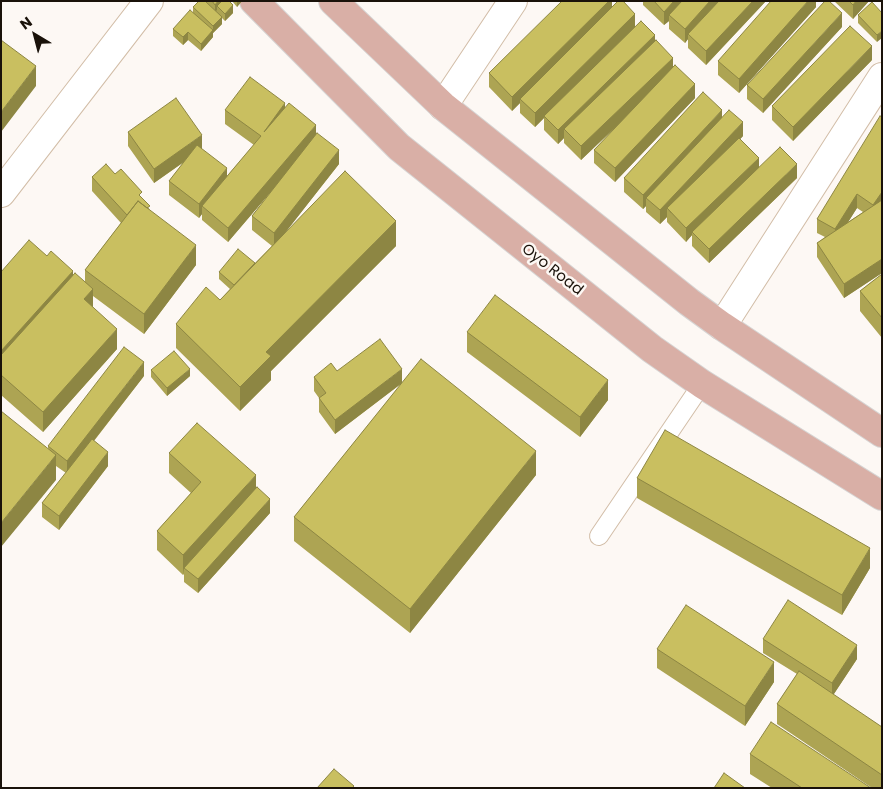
<!DOCTYPE html>
<style>
body{margin:0}
#map{position:relative;width:883px;height:789px;overflow:hidden;background:#fdf8f4;font-family:Poppins,sans-serif}
canvas{display:block}
.frame{position:absolute;inset:0;border:2px solid #1a120a;pointer-events:none}
.north{position:absolute;left:10px;top:10px;width:50px;height:50px;-webkit-text-stroke:4px #fdf8f4;paint-order:stroke;rotate:323deg;font-size:14px;font-weight:700;line-height:20px;text-align:center;color:#1a120a}
.north::after{content:'';display:block;margin:auto;width:18px;height:22px;background:#1a120a;clip-path:polygon(50% 0,100% 100%,50% 72%,0 100%)}
</style>
<div id="map">
<canvas width="883" height="789"></canvas>
<div class="frame"></div>
<div class="north">N</div>
</div>
<script>
const context = document.querySelector('canvas').getContext('2d');
context.lineJoin = 'round';
const shape = rows => new Path2D(rows.map(r => 'M' + r).join(''));
function strokePath(path, color, width, dash) { context.strokeStyle = color; context.lineWidth = width; context.lineCap = dash ? 'butt' : 'round'; context.setLineDash(dash || []); context.stroke(path); }
function fill(path, color) { context.fillStyle = color; context.fill(path, 'evenodd'); }
function write(font, color, halo, rows, align = 'center') {
  context.font = font + ' Poppins,sans-serif'; context.lineWidth = 5; context.setLineDash([]); context.textBaseline = 'middle'; context.strokeStyle = halo; context.fillStyle = color; for (const [text, x, y, turn = 0] of rows) {
    context.save(); context.translate(x, y); context.rotate((+turn || 0) * Math.PI / 180); context.textAlign = isNaN(turn) ? turn : align; if (halo) context.strokeText(text, 0, 0); context.fillText(text, 0, 0); context.restore();
  }
}
const service = shape([
 [599,536,702,384]
]);
const minor = shape([
 [443,106,513,1],
 [1,193,149,1],
 [722,326,882,77]
]);
const primary = shape([
 [254,1,399,147,652,349,702,384,882,496],
 [333,1,443,106,689,302,722,326,882,433]
]);
strokePath(service, '#d2bda7', 20);
strokePath(minor, '#d2bda7', 30);
strokePath(primary, '#d6d4d3', 30);
strokePath(service, '#fff', 18);
strokePath(minor, '#fff', 28);
strokePath(primary, '#d9afa6', 28);
fill(shape([
 [199,1,229,1,233,13,225,21,222,18,222,24,213,33,213,37,201,51,188,40,183,45,173,36,173,29,193,12,193,7],
 [232,1,242,1,237,7],
 [612,1,612,8,635,27,655,41,695,98,615,182,594,163,594,150,619,124,581,160,564,143,564,138,558,144,544,130,544,118,535,127,520,113,520,103,512,111,489,87,489,73],
 [643,1,766,1,706,65,688,48,688,39,685,43,669,29,669,21,664,25,643,5],
 [816,1,816,7,739,93,718,75,718,61],
 [834,1,869,1,853,19],
 [882,13,877,42,858,23,858,15],
 [842,27,763,113,747,99,747,85],
 [872,60,793,141,772,120,772,106],
 [285,108,316,135,339,164,284,234,396,246,271,371,271,380,240,411,176,348,176,324,220,300,230,289,219,279,219,272,255,263,272,246,252,230,252,216,275,187,228,242,202,220,202,214,199,218,169,195,169,181,184,162,154,183,128,146,128,132,202,149,227,176,254,145,225,124,225,110],
 [722,117,743,136,740,139,759,167,797,178,709,263,692,246,692,235,686,242,667,222,667,217,660,224,646,212,646,206,643,209,624,192,624,178],
 [882,117,882,273,844,298,817,257,817,243,825,237,817,233,817,219],
 [857,208,863,212,848,222],
 [115,174,142,198,150,210,196,265,144,334,93,296,93,307,117,349,43,432,1,395,1,272,47,256,73,275,85,282,85,270,121,223,92,191,92,177],
 [882,274,882,338,860,311,860,291],
 [467,332,608,400,580,437,467,352],
 [151,370,190,376,167,396,151,377],
 [337,371,402,383,536,475,410,633,294,541,294,517,402,383,335,434,319,412,319,398,314,391,314,377],
 [144,376,94,441,108,466,59,530,42,517,42,503,66,473,56,466,56,480,48,448,48,446],
 [169,453,256,488,270,513,198,593,184,582,184,574,183,575,157,550,157,531,191,493,169,473],
 [637,478,870,568,842,615,637,498],
 [763,639,857,659,833,695,882,727,882,788,872,788,777,724,777,704,797,674,763,653],
 [657,649,774,682,745,726,657,668],
 [750,754,871,788,772,788,750,774]
]), '#ada453');
fill(shape([
 [218,1,224,1,217,6,217,10,215,12,215,5],
 [237,1,242,1,237,7],
 [609,1,612,1,612,13,520,99,520,103,512,111,512,97],
 [674,1,687,1,669,15,669,21,664,25,664,12],
 [710,1,723,1,688,34,688,39,685,43,685,29],
 [753,1,766,1,706,65,706,51],
 [808,1,816,1,816,7,739,93,739,79],
 [856,1,869,1,853,19,853,5],
 [233,5,233,13,225,21,225,14],
 [842,13,842,27,763,113,763,99],
 [635,14,635,27,535,127,535,113],
 [222,17,222,24,213,33,213,37,201,51,201,44,213,30,213,26],
 [882,31,882,38,877,42,877,35],
 [188,32,188,40,183,45,183,37],
 [655,35,655,49,564,129,564,138,558,144,558,130],
 [872,46,872,60,793,141,793,127],
 [673,58,673,72,581,160,581,146],
 [36,66,36,86,1,132,1,112],
 [695,84,695,98,615,182,615,168],
 [285,103,285,117,264,132],
 [722,110,722,124,646,198,646,206,643,209,643,195],
 [743,122,743,136,671,213,667,208,667,217,660,224,660,210],
 [316,125,316,139,228,242,228,228],
 [202,135,202,149,154,183,154,169],
 [339,150,339,164,274,247,274,233],
 [759,158,759,172,692,232,692,235,686,242,686,228],
 [797,164,797,178,709,263,709,249],
 [227,168,227,182,202,206,202,214,199,218,199,204],
 [882,192,882,206,873,219,873,205],
 [857,194,857,208,835,243,835,229],
 [396,221,396,246,271,371,271,380,240,411,240,387,266,352],
 [196,245,196,265,144,334,144,314],
 [882,259,882,273,844,298,844,284],
 [73,271,73,291,1,371,1,351],
 [93,289,93,308,84,299],
 [117,329,117,349,43,432,43,412],
 [144,362,144,376,67,475,67,461],
 [190,369,190,376,167,396,167,388],
 [402,369,402,383,335,434,335,420],
 [608,380,608,400,580,437,580,417],
 [536,451,536,475,410,633,410,609],
 [108,452,108,466,59,530,59,516],
 [56,455,56,480,1,547,1,523],
 [256,475,256,495,184,568,183,575,183,555],
 [270,499,270,513,198,593,198,579],
 [870,548,870,568,842,615,842,595],
 [857,645,857,659,832,697,832,683],
 [774,662,774,682,745,726,745,706]
]), '#8d8643');
const building = shape([
 [199,1,205,1,222,17,213,26,193,7,199,1],
 [212,1,218,1,215,5,212,1],
 [222,1,229,1,233,5,225,14,217,6,222,1],
 [562,1,609,1,512,97,489,73,562,1],
 [618,1,623,1,635,14,535,113,520,99,618,1],
 [654,1,674,1,664,12,654,1],
 [682,1,710,1,685,29,669,15,682,1],
 [719,1,753,1,706,51,688,34,719,1],
 [771,1,808,1,739,79,718,61,771,1],
 [825,1,829,1,842,13,763,99,747,85,825,1],
 [849,1,856,1,853,5,849,1],
 [872,2,882,13,882,31,877,35,858,15,872,2],
 [190,10,213,30,201,44,188,32,183,37,173,29,190,10],
 [641,21,655,35,558,130,544,116,641,21],
 [850,26,872,46,793,127,772,106,850,26],
 [1,40,36,66,1,112,1,40],
 [656,40,673,58,581,146,564,129,656,40],
 [675,65,695,84,615,168,594,150,675,65],
 [250,77,285,103,264,132,289,103,316,125,228,228,202,206,261,136,225,110,250,77],
 [703,92,722,110,643,195,624,178,703,92],
 [176,98,202,135,154,169,128,132,176,98],
 [729,110,743,122,660,210,646,198,729,110],
 [880,116,882,117,882,192,873,205,857,194,835,229,817,219,880,116],
 [317,133,339,150,274,233,252,216,317,133],
 [739,138,759,158,686,228,667,208,739,138],
 [197,145,227,168,199,204,169,181,197,145],
 [780,147,797,164,709,249,692,232,780,147],
 [106,164,115,174,121,169,142,192,139,195,150,206,147,208,138,201,127,215,92,177,106,164],
 [345,171,396,221,266,352,271,356,240,387,176,324,206,287,220,300,345,171],
 [882,200,882,259,844,284,817,243,882,200],
 [138,201,196,245,144,314,85,270,138,201],
 [29,240,47,256,51,251,73,271,1,351,1,272,29,240],
 [238,249,255,263,234,285,219,272,238,249],
 [75,273,93,289,84,299,117,329,43,412,1,375,1,355,75,273],
 [882,274,882,318,860,291,882,274],
 [495,295,608,380,580,417,467,332,495,295],
 [380,339,402,369,335,420,319,398,326,393,314,377,331,363,337,371,380,339],
 [124,347,144,362,67,461,48,446,124,347],
 [174,351,190,369,167,388,151,370,174,351],
 [421,359,536,451,410,609,294,517,421,359],
 [1,411,56,455,1,523,1,411],
 [197,423,256,475,183,555,157,531,201,482,169,453,197,423],
 [665,430,870,548,842,595,637,478,665,430],
 [92,439,108,452,59,516,42,503,92,439],
 [257,487,270,499,198,579,184,568,257,487],
 [788,600,857,645,832,683,763,639,788,600],
 [686,605,774,662,745,706,657,649,686,605],
 [799,671,882,727,882,775,777,704,799,671],
 [771,722,871,788,802,788,750,754,771,722],
 [334,769,354,786,352,788,317,788,334,769],
 [724,773,745,788,714,788,724,773]
]);
fill(building, '#c9bf60');
strokePath(building, '#8d8643', 1);
write('15px', '#1a120a', '#fdf8f4', [
 ["Oyo Road",552,270,38]
]);
</script>
